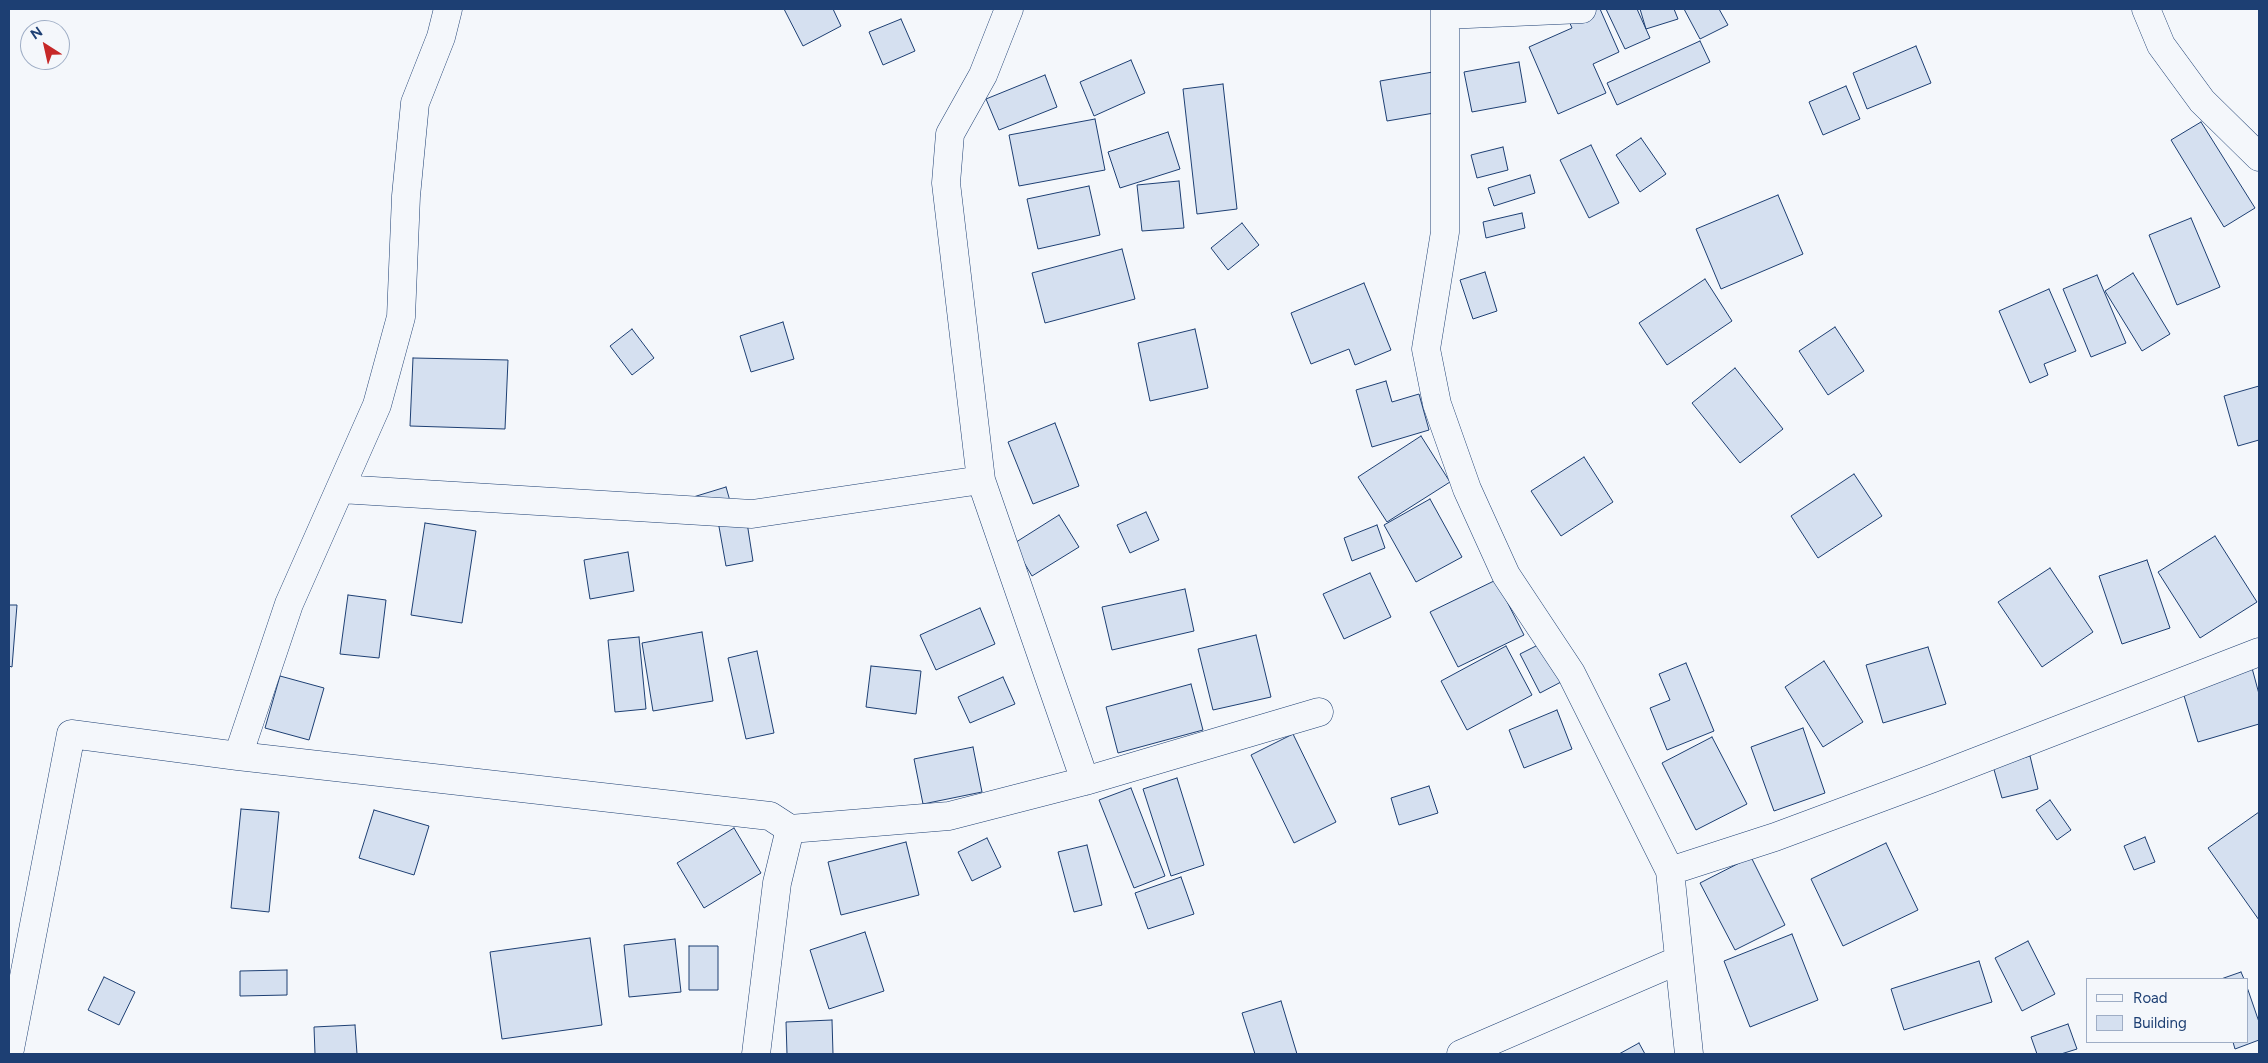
<!DOCTYPE html>
<style>
body{margin:0}
#map{position:relative;width:2268px;height:1063px;overflow:hidden;background:#f4f7fb;font-family:Figtree,sans-serif}
canvas{display:block}
.frame{position:absolute;inset:0;border:10px solid #1d3f73;pointer-events:none}
.legend{position:absolute;left:2086px;top:978px;width:162px;height:65px;box-sizing:border-box;background:#f4f7fb;border:1px solid #9eadc5;margin:0;padding:6px 9px;list-style:none;font-size:15px;color:#1d3f73}
.legend li{display:flex;align-items:center;gap:10px;height:25px}
.legend b{width:25px;border:1px solid #9eadc5}
.north{position:absolute;left:20px;top:20px;width:50px;height:50px;box-sizing:border-box;background:#f4f7fb;border:1px solid #9eadc5;border-radius:50%;rotate:325deg;font-size:14px;font-weight:700;line-height:20px;text-align:center;color:#1d3f73}
.north::after{content:'';display:block;margin:auto;width:18px;height:22px;background:#c62828;clip-path:polygon(50% 0,100% 100%,50% 72%,0 100%)}
</style>
<div id="map">
<canvas width="2268" height="1063"></canvas>
<div class="frame"></div>
<ul class="legend">
<li><b style="height:6px;background:#f4f7fb"></b>Road</li>
<li><b style="height:14px;background:#d5e0f0"></b>Building</li>
</ul>
<div class="north">N</div>
</div>
<script>
const context = document.querySelector('canvas').getContext('2d');
context.lineJoin = 'round';
function fill(path, color) { context.fillStyle = color; context.fill(path, 'evenodd'); }
const shape = rows => new Path2D(rows.map(r => 'M' + r).join(''));
function strokePath(path, color, width, dash) { context.strokeStyle = color; context.lineWidth = width; context.lineCap = dash ? 'butt' : 'round'; context.setLineDash(dash || []); context.stroke(path); }
const building = shape([
 [784,9,833,9,841,26,803,46,784,9],
 [1579,9,1600,9,1619,52,1593,64,1606,93,1558,114,1529,47,1572,28,1566,14,1579,9],
 [1606,9,1637,9,1650,38,1625,49,1606,9],
 [1640,9,1674,9,1678,19,1646,29,1640,9],
 [1684,9,1719,9,1728,25,1700,39,1684,9],
 [901,19,915,51,883,65,869,32,901,19],
 [1700,41,1710,62,1617,105,1607,83,1700,41],
 [1916,46,1931,83,1867,109,1853,73,1916,46],
 [1131,60,1145,93,1094,116,1080,82,1131,60],
 [1519,62,1526,102,1472,112,1464,72,1519,62],
 [1433,72,1440,112,1387,121,1380,81,1433,72],
 [1045,75,1057,107,999,130,986,99,1045,75],
 [1223,84,1237,209,1197,214,1183,89,1223,84],
 [1846,86,1860,119,1823,135,1809,102,1846,86],
 [1095,119,1105,170,1019,186,1009,135,1095,119],
 [2201,122,2255,208,2224,227,2171,140,2201,122],
 [1168,132,1180,169,1120,188,1108,152,1168,132],
 [1641,138,1666,174,1640,192,1616,155,1641,138],
 [1591,145,1619,203,1589,218,1560,160,1591,145],
 [1503,147,1508,170,1477,178,1471,155,1503,147],
 [1530,175,1535,193,1494,206,1488,188,1530,175],
 [1179,181,1184,228,1142,231,1137,185,1179,181],
 [1089,186,1100,235,1038,249,1027,199,1089,186],
 [1778,195,1803,254,1721,289,1696,229,1778,195],
 [1522,213,1525,228,1486,238,1483,222,1522,213],
 [2191,218,2220,287,2177,305,2149,235,2191,218],
 [1242,223,1259,245,1228,270,1211,248,1242,223],
 [1122,249,1135,299,1045,323,1032,273,1122,249],
 [1485,272,1497,311,1473,319,1460,280,1485,272],
 [2133,273,2170,334,2142,351,2105,291,2133,273],
 [2097,275,2126,343,2091,357,2063,289,2097,275],
 [1705,279,1732,321,1667,365,1639,323,1705,279],
 [1364,283,1391,350,1355,365,1349,349,1311,364,1291,313,1364,283],
 [2049,289,2076,351,2044,364,2048,375,2030,383,1999,311,2049,289],
 [783,322,794,359,751,372,740,336,783,322],
 [1835,327,1864,371,1828,395,1799,351,1835,327],
 [632,329,654,358,632,375,610,346,632,329],
 [1195,329,1208,388,1150,401,1138,343,1195,329],
 [413,358,508,360,505,429,410,426,413,358],
 [1735,368,1783,429,1740,463,1692,403,1735,368],
 [1386,381,1392,402,1419,394,1429,430,1372,447,1356,390,1386,381],
 [2259,386,2259,440,2238,446,2224,396,2259,386],
 [1055,423,1079,486,1033,504,1008,442,1055,423],
 [1421,436,1450,482,1387,522,1358,477,1421,436],
 [1584,457,1613,502,1561,536,1531,491,1584,457],
 [1854,474,1882,516,1818,558,1791,516,1854,474],
 [726,487,732,508,690,498,726,487],
 [1430,499,1462,557,1416,582,1384,525,1430,499],
 [1146,512,1159,540,1130,553,1117,525,1146,512],
 [1059,515,1079,547,1032,576,1013,544,1059,515],
 [746,516,753,561,726,566,718,521,746,516],
 [425,523,476,531,462,623,411,615,425,523],
 [1377,525,1385,548,1352,561,1344,538,1377,525],
 [2215,536,2257,602,2200,638,2158,572,2215,536],
 [628,552,634,591,590,599,584,560,628,552],
 [2147,560,2170,628,2122,644,2099,576,2147,560],
 [2050,568,2093,632,2042,667,1998,602,2050,568],
 [1370,573,1391,617,1344,639,1323,594,1370,573],
 [1496,580,1524,635,1458,667,1430,612,1496,580],
 [1185,589,1194,631,1112,650,1102,607,1185,589],
 [348,595,386,600,379,658,340,654,348,595],
 [9,605,17,605,12,667,9,666,9,605],
 [980,608,995,644,936,670,920,635,980,608],
 [702,632,713,701,653,711,642,643,702,632],
 [1256,635,1271,697,1213,710,1198,649,1256,635],
 [639,637,646,709,615,712,608,640,639,637],
 [1540,644,1561,682,1540,693,1520,654,1540,644],
 [1506,646,1532,695,1467,730,1441,681,1506,646],
 [1928,647,1946,704,1883,723,1866,665,1928,647],
 [757,651,774,733,746,739,728,658,757,651],
 [1824,661,1863,722,1823,747,1785,687,1824,661],
 [1686,663,1714,731,1667,750,1650,708,1670,700,1659,674,1686,663],
 [871,666,921,671,916,714,866,707,871,666],
 [2252,668,2259,694,2259,724,2198,742,2182,689,2252,668],
 [280,676,324,688,309,740,265,728,280,676],
 [1003,677,1015,704,970,723,958,697,1003,677],
 [1191,684,1203,730,1118,753,1106,707,1191,684],
 [1557,710,1572,749,1524,768,1509,730,1557,710],
 [1803,728,1825,793,1774,811,1751,747,1803,728],
 [1293,734,1336,822,1294,843,1251,755,1293,734],
 [1712,737,1747,804,1696,830,1662,763,1712,737],
 [973,747,982,792,923,804,914,759,973,747],
 [2030,756,2038,789,2002,798,1993,766,2030,756],
 [1177,778,1204,865,1171,876,1143,789,1177,778],
 [1429,786,1438,813,1399,825,1391,798,1429,786],
 [1131,788,1165,876,1134,888,1099,800,1131,788],
 [2050,800,2071,830,2057,840,2036,810,2050,800],
 [241,809,279,812,269,912,231,908,241,809],
 [374,810,429,826,414,875,359,858,374,810],
 [2259,812,2259,920,2208,848,2259,812],
 [734,828,761,873,704,908,677,863,734,828],
 [2145,837,2155,862,2134,870,2124,846,2145,837],
 [987,838,1001,867,972,881,958,852,987,838],
 [906,842,919,895,841,915,828,862,906,842],
 [1886,843,1918,910,1843,946,1811,879,1886,843],
 [1087,845,1102,905,1074,912,1058,852,1087,845],
 [1751,857,1785,925,1735,950,1700,883,1751,857],
 [1181,877,1194,914,1148,929,1135,893,1181,877],
 [865,932,884,991,829,1009,810,950,865,932],
 [1792,934,1818,1000,1750,1027,1724,961,1792,934],
 [590,938,602,1025,502,1039,490,952,590,938],
 [675,939,681,992,629,997,624,945,675,939],
 [2028,941,2055,994,2022,1011,1995,958,2028,941],
 [689,946,718,946,718,990,689,990,689,946],
 [1979,961,1992,1002,1904,1030,1891,989,1979,961],
 [287,970,287,995,240,996,240,971,287,970],
 [2241,972,2244,979,2221,979,2241,972],
 [104,977,135,992,119,1025,88,1010,104,977],
 [2247,987,2259,1022,2259,1040,2235,1049,2233,1042,2247,1042,2247,987],
 [1281,1001,1297,1054,1255,1054,1242,1013,1281,1001],
 [832,1020,833,1054,787,1054,786,1022,832,1020],
 [2068,1024,2077,1049,2061,1054,2037,1054,2031,1037,2068,1024],
 [355,1025,357,1054,315,1054,314,1027,355,1025],
 [1639,1043,1645,1054,1619,1054,1639,1043]
]);
fill(building, '#d5e0f0');
strokePath(building, '#1d3f73', 1);
const minor = shape([
 [1009,9,983,75,950,134,946,183,981,480,1085,781],
 [1445,9,1445,232,1426,349,1437,404,1467,489,1506,575,1571,673,1670,871,1689,1054],
 [2146,9,2161,45,2202,101,2259,157],
 [1445,15,1582,9],
 [340,489,752,514,981,480],
 [238,756,289,604,377,405,401,317,406,196,415,103,441,37,448,9],
 [790,829,949,816,1085,781,1319,712],
 [1670,871,1775,837,1931,779,2259,652],
 [9,1054,71,734,238,756,770,816,790,829,777,883,756,1054],
 [1461,1054,1679,960]
]);
strokePath(minor, '#1d3f73', 29);
strokePath(minor, '#f4f7fb', 28);
</script>
